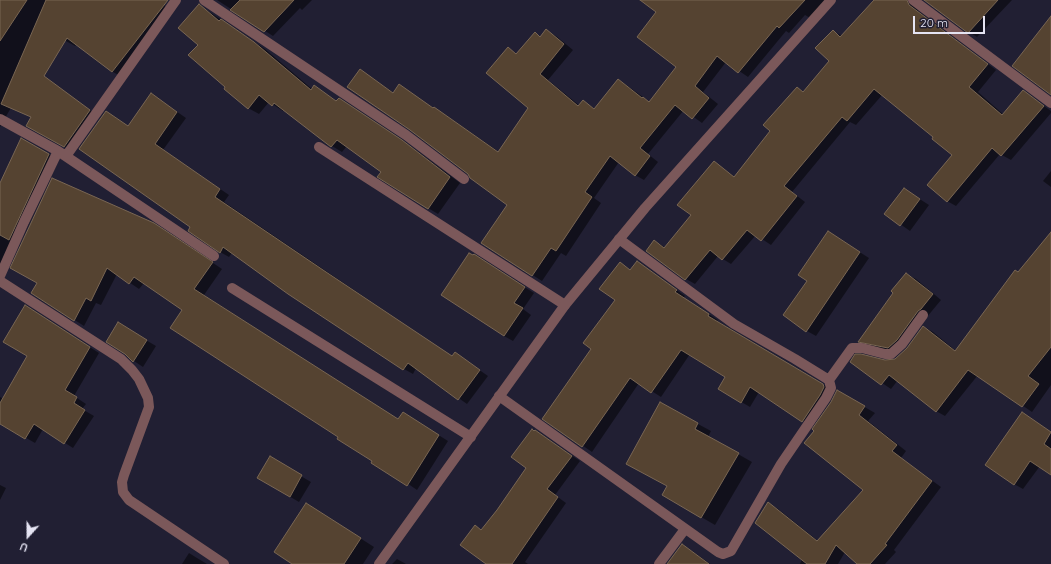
<!DOCTYPE html>
<style>
body{margin:0}
#map{position:relative;width:1051px;height:564px;overflow:hidden;background:#211f33;font-family:Quicksand,sans-serif}
canvas{display:block}
.north{position:absolute;left:8px;top:516px;width:40px;height:40px;-webkit-text-stroke:3px #211f33;paint-order:stroke;rotate:201deg;font-size:11px;font-weight:700;line-height:16px;text-align:center;color:#e5e4f3}
.north::after{content:'';display:block;margin:auto;width:14px;height:18px;background:#e5e4f3;clip-path:polygon(50% 0,100% 100%,50% 72%,0 100%)}
.scale{position:absolute;left:913px;top:16px;width:72px;height:18px;box-sizing:border-box;border:2px solid #e5e4f3;border-top:0;padding-left:5px;font-size:12px;line-height:14px;white-space:nowrap;color:#e5e4f3;-webkit-text-stroke:3px #211f33;paint-order:stroke}
</style>
<div id="map">
<canvas width="1051" height="564"></canvas>
<div class="north">U</div>
<div class="scale">20 m</div>
</div>
<script>
const context = document.querySelector('canvas').getContext('2d');
context.lineJoin = 'round';
function fill(path, color) { context.fillStyle = color; context.fill(path, 'evenodd'); }
const shape = rows => new Path2D(rows.map(r => 'M' + r).join(''));
function strokePath(path, color, width, dash) { context.strokeStyle = color; context.lineWidth = width; context.lineCap = dash ? 'butt' : 'round'; context.setLineDash(dash || []); context.stroke(path); }
fill(shape([
 [0,0,162,0,160,2,173,12,122,77,113,72,77,44,75,46,53,34,0,127],
 [217,0,312,0,302,10,300,8,273,36],
 [662,0,829,0,812,19,805,15,789,33,786,31,748,77,726,62,703,92,718,104,702,123,684,110,648,154,658,162,644,180,635,175,619,162,594,198,601,203,566,256,561,253,542,281,482,243,508,205,469,173,360,70,394,93,435,108,444,114,499,152,529,108,508,48,517,54,535,33,541,37,547,31,556,36,573,50,548,80,580,106,583,101,595,109,619,80,650,102,678,67,657,11],
 [875,0,919,0,915,4,918,11,996,70,978,92,1004,115,1023,91,1051,111,1051,113,1011,160,1000,154,956,206,947,201,953,155,935,137,883,94,856,125,850,122,792,192,805,202,771,245,756,235,731,264,718,256,695,284,686,279,655,241,666,248,692,215,714,162,735,177,772,131,797,88,804,92,830,61,833,31,842,36],
 [926,0,1012,0,977,37,969,32],
 [199,5,265,49,312,89,315,86,337,102,349,105,413,148,460,183,438,214,428,208,382,172,347,146,342,152,332,146,284,110,283,111,269,102,259,114,248,108,226,87,199,45],
 [48,81,99,116,74,152,27,126],
 [160,100,186,118,163,150,229,195,224,202,453,357,455,353,488,376,467,404,416,368,413,374,404,369,232,253,229,257,220,252,191,227,106,112,129,127],
 [21,139,59,160,0,285,0,185],
 [1051,171,1051,187,1043,181],
 [904,189,929,205,910,231,886,214],
 [164,230,222,269,204,295,399,420,413,419,448,441,417,490,340,437,183,310,144,283,139,289,117,274,101,305,96,303,84,326,33,293],
 [828,232,869,258,816,336,807,331,809,281],
 [1051,240,1051,385,1032,412,978,375,945,416,936,411,898,380,891,389,851,362,895,360,908,349,924,327,933,332,956,351,1018,273],
 [483,261,534,293,523,309,531,315,513,341,504,336],
 [637,262,685,296,683,298,718,320,717,321,832,390,811,426,759,392,750,407,719,389,726,376,690,354,661,397,639,383,592,452,544,419,592,348,616,300,620,264,631,270],
 [906,274,916,279,941,300,898,352,869,346,860,341],
 [34,311,99,353,74,396,86,404,82,409,94,416,73,448,43,429,35,443,0,423,0,397,4,399,28,355],
 [127,329,156,346,143,367,134,361,125,353],
 [837,391,875,413,868,421,906,451,901,458,941,487,894,550,896,552,885,564,859,564,845,552,838,564,800,564,802,559,769,504,778,509,818,541,865,490,816,430],
 [1032,419,1051,432,1051,473,1040,466,1023,489,1014,484],
 [698,424,711,431,708,437,752,462,715,525,663,495],
 [535,431,580,461,555,495,566,503,525,562,528,564,487,564,475,526,482,530,498,511,528,468],
 [270,458,311,482,299,502,258,478],
 [0,485,6,488,0,500],
 [307,504,374,547,363,564,294,564],
 [682,545,692,551,710,564,668,564],
 [189,553,197,558,207,564,182,564],
 [397,559,406,564,392,564]
]), '#0007');
const building = shape([
 [0,0,27,0,0,41,0,0],
 [46,0,168,0,112,72,67,38,44,76,90,110,64,147,26,126,31,117,1,104,46,0],
 [240,0,294,0,264,32,230,10,240,0],
 [640,0,805,0,779,28,777,26,738,73,717,56,695,86,709,98,692,119,675,105,640,148,650,156,635,176,610,156,585,192,592,197,556,251,551,248,532,276,481,243,507,205,470,178,468,174,410,130,347,87,360,69,393,93,399,84,433,108,434,107,498,152,528,108,486,73,508,47,516,54,535,32,540,37,546,29,564,44,540,74,578,106,583,100,594,109,618,79,642,98,643,97,649,102,676,67,637,37,656,12,640,0],
 [874,0,907,0,909,5,988,64,969,87,1002,115,1023,90,1044,106,1001,156,992,148,947,202,927,185,952,155,932,139,933,137,874,89,847,121,842,117,784,186,797,196,761,241,747,230,722,260,710,250,685,280,646,251,654,240,664,248,691,215,677,205,714,161,734,177,770,131,763,125,797,87,803,92,829,61,815,48,833,30,840,37,874,0],
 [924,0,998,0,968,33,924,0],
 [199,4,219,21,221,19,254,42,311,90,314,85,336,101,339,98,402,140,450,177,428,209,377,177,381,172,337,140,331,147,274,103,272,106,259,95,248,109,224,89,225,87,188,55,198,45,178,28,199,4],
 [1051,16,1051,95,1012,66,1051,16],
 [151,93,177,112,155,144,220,189,215,197,326,272,452,356,455,352,480,370,458,400,408,363,403,370,288,294,223,247,220,253,188,231,190,227,79,149,106,111,128,126,151,93],
 [21,138,49,154,9,240,0,235,0,183,21,138],
 [52,178,154,223,213,262,194,289,398,419,403,412,439,435,407,486,371,463,372,461,337,439,338,437,170,328,182,310,134,277,129,284,107,268,91,301,86,298,74,321,31,293,37,283,10,268,52,178],
 [904,188,920,199,900,226,884,214,904,188],
 [828,231,860,252,806,332,783,315,807,281,798,275,828,231],
 [1051,232,1051,347,1028,376,1039,384,1022,407,968,370,936,412,889,375,881,385,850,362,855,354,861,354,885,360,895,359,907,348,923,326,955,351,1015,270,1018,272,1051,232],
 [469,253,473,255,474,254,525,287,514,303,523,308,504,336,441,295,469,253],
 [637,261,677,290,675,292,709,314,708,316,823,384,824,387,820,395,802,422,750,387,741,403,718,389,725,377,681,350,651,393,630,378,582,447,542,419,591,349,583,343,615,300,599,289,620,262,630,270,637,261],
 [906,273,933,294,921,309,918,311,897,340,888,348,858,342,893,293,891,291,906,273],
 [25,305,90,347,65,390,77,397,74,403,85,410,64,444,34,424,25,439,0,424,0,403,27,356,3,342,25,305],
 [118,322,147,340,133,362,125,354,106,342,118,322],
 [837,390,865,406,859,415,897,445,892,451,932,481,885,544,887,545,870,564,857,564,836,545,825,564,807,564,755,523,768,502,817,541,863,490,804,443,814,431,812,429,831,402,837,390],
 [660,402,698,423,695,429,739,453,701,518,662,495,667,486,626,464,660,402],
 [1022,412,1051,432,1044,444,1051,449,1051,475,1030,461,1014,485,985,465,1022,412],
 [532,429,534,431,535,430,572,456,547,489,558,497,512,564,486,564,460,545,475,525,481,530,497,510,526,468,511,457,532,429],
 [270,456,302,475,290,497,257,478,270,456],
 [306,503,361,538,344,564,292,564,274,552,306,503],
 [682,544,709,564,667,564,682,544]
]);
fill(building, '#554331');
strokePath(building, '#796653', 1);
strokePath(shape([
 [204,0,406,135,464,179],
 [913,0,1051,103],
 [0,119,58,151,214,256],
 [319,147,565,305],
 [66,156,176,0],
 [0,276,24,222,58,151],
 [0,281,121,359,132,370,139,379,148,398,149,407,124,475,122,482,123,492,129,500,224,564],
 [232,288,471,437],
 [829,380,852,348,862,348,885,354,891,354,902,344,923,315],
 [499,396,718,552,723,554,731,551,781,464,826,398,831,388,829,380,795,359,734,324,619,239],
 [659,564,685,529]
]), '#7b585a', 10);
strokePath(shape([
 [379,564,565,305,645,208,831,0]
]), '#7b585a', 10);
</script>
